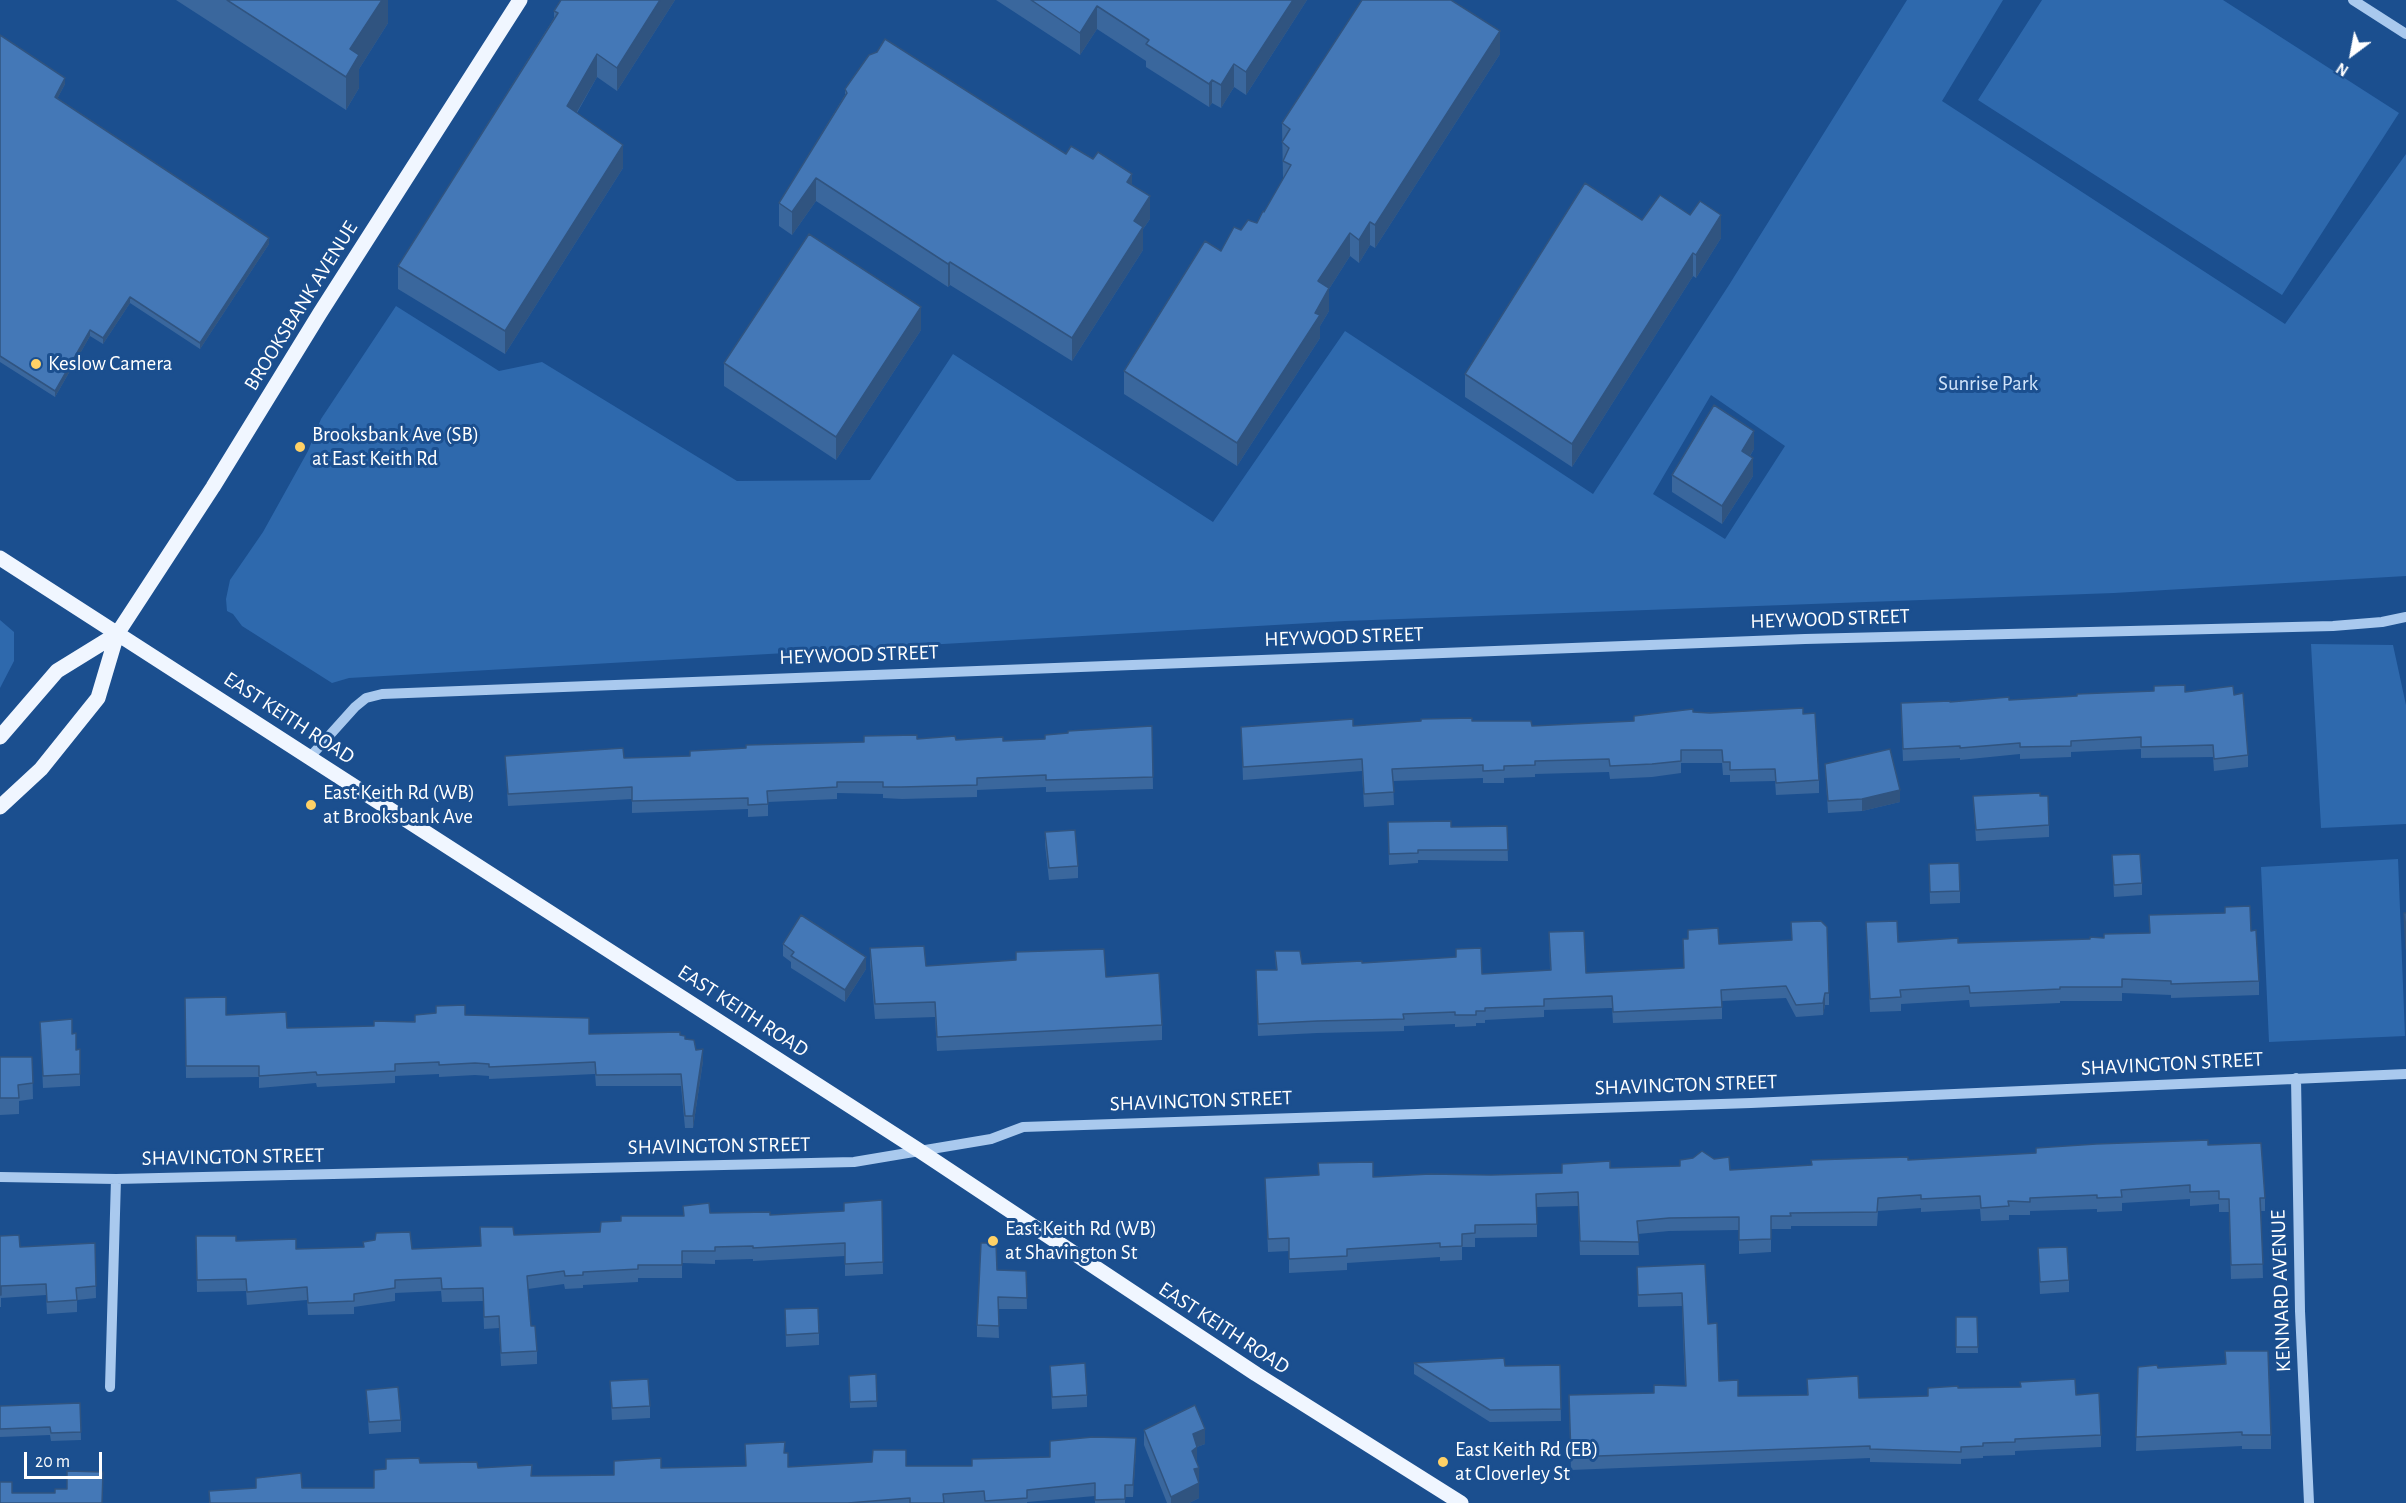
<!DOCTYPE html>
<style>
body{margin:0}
#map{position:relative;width:2406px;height:1503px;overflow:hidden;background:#1b4f8f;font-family:"Alegreya Sans",sans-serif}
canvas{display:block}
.north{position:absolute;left:2322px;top:24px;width:60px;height:60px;-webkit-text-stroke:4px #1b4f8f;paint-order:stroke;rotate:212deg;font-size:16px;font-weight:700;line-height:24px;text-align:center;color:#fff}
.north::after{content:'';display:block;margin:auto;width:21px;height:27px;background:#fff;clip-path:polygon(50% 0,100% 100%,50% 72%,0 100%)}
.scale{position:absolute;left:24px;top:1452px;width:78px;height:27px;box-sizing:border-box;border:3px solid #fff;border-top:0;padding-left:8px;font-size:18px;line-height:21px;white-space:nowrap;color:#fff;-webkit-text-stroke:4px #1b4f8f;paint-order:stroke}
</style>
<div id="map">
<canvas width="2406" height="1503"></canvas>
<div class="north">N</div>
<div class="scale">20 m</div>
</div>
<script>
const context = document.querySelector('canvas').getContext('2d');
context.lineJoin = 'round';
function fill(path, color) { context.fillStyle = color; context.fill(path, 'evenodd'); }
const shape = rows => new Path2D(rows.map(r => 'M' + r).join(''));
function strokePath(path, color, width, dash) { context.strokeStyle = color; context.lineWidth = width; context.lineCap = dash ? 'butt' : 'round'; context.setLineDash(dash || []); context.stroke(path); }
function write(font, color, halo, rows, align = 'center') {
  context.font = font + ' "Alegreya Sans",sans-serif'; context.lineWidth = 6; context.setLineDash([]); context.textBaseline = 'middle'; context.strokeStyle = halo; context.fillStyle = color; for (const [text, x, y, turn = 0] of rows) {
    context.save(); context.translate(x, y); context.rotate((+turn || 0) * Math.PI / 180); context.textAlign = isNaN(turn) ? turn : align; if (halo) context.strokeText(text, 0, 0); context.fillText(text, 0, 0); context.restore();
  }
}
fill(shape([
 [1907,0,2003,0,1942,101,2285,324,2406,154,2406,576,2114,593,1345,621,349,678,332,683,242,626,233,614,227,611,226,599,230,580,263,532,308,451,321,419,396,306,499,371,542,362,737,481,870,480,953,354,1213,522,1345,331,1593,494,1729,285],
 [1711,395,1785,446,1725,539,1653,494],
 [2042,0,2223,0,2399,113,2282,295,1978,100],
 [0,620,14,632,14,661,0,688],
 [2311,644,2393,645,2406,705,2406,824,2321,828],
 [2398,859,2405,1036,2269,1042,2261,867]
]), '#2e69ad');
strokePath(shape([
 [2353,0,2406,34],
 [310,757,355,707,366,698,382,694,1805,639,2333,626,2382,622,2406,617],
 [2296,1078,2300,1311,2309,1503],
 [0,1177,116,1179,854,1162,991,1139,1023,1127,1751,1103,2406,1074],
 [110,1387,116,1179]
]), '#a9c9ee', 10);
strokePath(shape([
 [0,558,920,1151,1256,1374,1461,1503],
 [0,737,57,671,117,634],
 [0,807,41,769,98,698,117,634,213,487,320,313,520,0]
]), '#f0f6ff', 15);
fill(shape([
 [176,0,388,0,388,23,359,69,359,88,346,110],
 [561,0,675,0,617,91,597,77,577,113,623,168,505,354,398,289,398,266,554,18,554,11],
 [996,0,1307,0,1246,95,1234,87,1221,108,1212,103,1209,107,1146,67,1146,61,1097,29,1080,55],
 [0,35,65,84,57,99,269,244,200,349,130,303,103,344,90,336,55,397,0,362],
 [1500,54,1375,248,1370,245,1359,263,1350,256,1329,289,1329,311,1320,326,1320,338,1237,466,1124,394,1124,371,1221,251,1241,230,1257,223,1264,212,1283,180,1282,123],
 [845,89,1066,154,1132,185,1150,219,1143,229,1143,250,1072,361,950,285,948,287,816,201,792,235,779,226,779,203,845,95],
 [1642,220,1721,238,1696,278,1693,276,1572,467,1465,397,1465,374],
 [921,330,836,460,724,386,724,363],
 [1754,449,1750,456,1753,476,1722,524,1672,492,1672,475],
 [2185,692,2234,695,2248,755,2248,767,2214,771,2213,757,2141,758,2141,749,2071,752,2071,757,2020,759,2020,754,1960,760,1960,758,1903,761,1901,715,1950,702,2009,700,2077,696],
 [1693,712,1803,714,1819,780,1819,793,1776,795,1775,781,1730,782,1730,775,1723,775,1722,763,1681,763,1681,773,1652,777,1610,779,1609,772,1535,774,1535,777,1504,778,1504,783,1483,783,1483,778,1393,781,1394,805,1364,807,1362,771,1243,780,1241,727,1353,726,1472,721,1532,726,1634,721],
 [1152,726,1153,789,1046,792,1046,787,977,790,977,797,902,799,883,798,883,794,837,793,837,799,768,802,768,816,748,817,748,809,632,813,632,799,508,806,505,756,624,758,690,756,917,739,1003,741,1045,739],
 [1825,764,1900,802,1862,811,1828,813],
 [1973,796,2040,796,2049,825,2049,837,1976,841],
 [1388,822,1451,827,1507,826,1508,861,1418,860,1418,863,1389,865],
 [1045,832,1078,866,1078,878,1049,880,1045,844],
 [2112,855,2142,883,2142,895,2114,897],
 [1929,864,1960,891,1960,903,1930,904],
 [1866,922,1898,942,1958,943,2090,939,2251,931,2259,981,2259,995,2171,998,2171,995,2122,993,2122,1001,2060,1001,2060,1003,1970,1007,1969,1000,1901,1004,1901,1011,1870,1012],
 [1549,932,1586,973,1684,968,1683,939,1719,944,1829,993,1829,1005,1825,1005,1823,1015,1796,1017,1786,998,1722,1001,1722,1019,1613,1023,1612,1008,1544,1010,1544,1017,1485,1020,1485,1023,1476,1023,1476,1026,1455,1027,1455,1024,1404,1026,1404,1031,1317,1033,1258,1036,1256,981,1276,970,1275,951,1302,964,1362,963,1482,974,1550,970],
 [783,944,866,969,845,1002,791,968,791,962,783,956],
 [870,948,926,966,1106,977,1162,1025,1162,1040,937,1051,935,1017,875,1019,870,962],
 [185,998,226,1015,287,1028,374,1026,465,1015,589,1034,685,1039,696,1050,703,1061,693,1128,685,1128,681,1086,596,1086,595,1074,489,1079,489,1076,475,1075,439,1077,439,1074,395,1076,395,1083,317,1087,316,1083,259,1088,259,1077,186,1078],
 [40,1022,72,1034,76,1050,80,1049,80,1086,43,1088],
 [0,1057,32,1057,33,1099,19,1101,19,1114,0,1115],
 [2208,1145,2265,1198,2265,1211,2261,1211,2263,1278,2231,1279,2229,1212,2219,1212,2219,1204,2190,1206,2190,1199,2122,1203,2122,1211,2097,1212,2097,1209,2030,1211,2030,1215,2009,1215,2009,1220,1981,1221,1980,1209,1921,1212,1921,1208,1878,1211,1877,1226,1791,1226,1791,1229,1771,1229,1771,1252,1739,1254,1739,1230,1669,1231,1638,1234,1639,1255,1580,1255,1578,1206,1537,1207,1537,1237,1475,1238,1475,1247,1462,1247,1462,1260,1440,1261,1440,1257,1347,1263,1347,1270,1289,1273,1289,1251,1268,1252,1265,1178,1491,1175,1562,1173,1562,1164,1610,1168,1730,1170],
 [882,1200,883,1274,845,1276,845,1256,753,1261,753,1259,715,1260,715,1264,682,1263,682,1278,638,1278,638,1282,583,1285,583,1288,565,1289,564,1284,528,1289,531,1326,537,1351,537,1364,501,1366,499,1328,484,1329,483,1301,442,1302,441,1291,395,1293,395,1301,354,1307,354,1314,308,1315,307,1300,247,1305,246,1291,197,1292,196,1236,296,1249,364,1247,412,1249,481,1246,480,1227,514,1235,600,1232,621,1221,683,1216,683,1206,710,1213,770,1215,844,1211],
 [0,1236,20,1247,95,1243,96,1298,77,1300,77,1312,47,1314,46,1295,1,1298,1,1307,0,1307],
 [2038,1248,2069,1280,2069,1292,2040,1294],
 [1705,1264,1708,1324,1719,1381,1738,1396,1807,1395,1807,1379,1859,1398,1928,1396,1958,1388,2076,1395,2101,1435,2101,1447,2015,1451,2015,1455,1983,1456,1983,1458,1961,1459,1961,1464,1870,1462,1870,1458,1571,1470,1569,1408,1654,1393,1685,1386,1682,1306,1638,1307,1637,1267],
 [997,1270,1026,1271,1027,1309,998,1309,999,1338,977,1337,977,1325],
 [785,1309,819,1333,819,1345,786,1347],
 [1956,1317,1977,1317,1978,1353,1956,1353],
 [2225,1351,2271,1435,2271,1449,2242,1449,2242,1446,2136,1451,2138,1367,2158,1368,2225,1364],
 [1414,1363,1505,1366,1560,1365,1561,1421,1490,1422,1414,1374],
 [1050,1366,1087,1395,1087,1407,1052,1409],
 [876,1374,877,1407,850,1408,849,1376],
 [610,1381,650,1406,650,1418,612,1420],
 [366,1390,401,1420,401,1432,369,1434],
 [80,1403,81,1440,51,1441,50,1435,0,1437,0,1406],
 [1144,1430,1205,1444,1197,1447,1197,1462,1199,1468,1199,1498,1189,1503,1167,1503,1144,1445],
 [1050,1441,1136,1450,1133,1497,1125,1497,1125,1503,1095,1503,1095,1496,1027,1502,1027,1503,209,1503,209,1491,302,1488,374,1488,420,1463,478,1468,532,1476,614,1475,614,1461,661,1468,745,1466,785,1453,788,1467,906,1466,972,1466,1050,1457]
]), '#3a679d');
fill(shape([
 [382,0,388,0,388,23,359,69,359,88,346,110,346,77,350,49],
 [660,0,675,0,617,91,617,68],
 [1293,0,1307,0,1246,95,1246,72],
 [1097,6,1097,29,1080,55,1080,33],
 [1500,31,1500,54,1375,248,1375,225],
 [597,54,597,77,567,129,567,106],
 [1234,64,1234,87,1221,108,1221,85],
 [65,78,65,84,55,103,55,97],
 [1212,80,1212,103,1209,107,1209,84],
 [623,145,623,168,505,354,505,331],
 [1132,174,1132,197,1127,182],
 [816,178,816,201,792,235,792,212],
 [1150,196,1150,219,1143,229,1143,250,1072,361,1072,338,1134,221],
 [1721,215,1721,238,1696,278,1696,255],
 [1370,222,1370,245,1359,263,1359,240],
 [1350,233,1350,256,1329,289,1329,311,1320,326,1320,338,1237,466,1237,443,1315,313,1318,281],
 [269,238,269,244,200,349,200,343],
 [1693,253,1693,276,1572,467,1572,444],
 [950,262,950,285,948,287,948,264],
 [130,297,130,303,103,344,103,338],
 [921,307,921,330,836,460,836,437],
 [90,330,90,336,55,397,55,391],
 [1754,431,1754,449,1742,468,1742,451],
 [1753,458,1753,476,1722,524,1722,506],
 [1900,790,1900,802,1862,811,1862,799],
 [866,957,866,969,845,1002,845,990],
 [1825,993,1825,1005,1823,1015,1823,1003],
 [703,1049,703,1061,693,1128,693,1116],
 [1205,1429,1205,1444,1197,1447,1197,1462,1192,1465,1192,1451,1193,1434],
 [1136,1438,1136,1450,1133,1497,1133,1485],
 [1199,1468,1199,1483,1194,1469],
 [1199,1483,1199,1498,1189,1503,1171,1503,1171,1497]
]), '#305480');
const building = shape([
 [227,0,382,0,350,49,359,55,346,77,227,0],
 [561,0,660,0,617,68,597,54,567,106,623,145,505,331,398,266,558,13,554,11,561,0],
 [1031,0,1293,0,1246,72,1234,64,1221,85,1212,80,1209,84,1146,44,1149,40,1097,6,1080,33,1031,0],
 [1362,0,1451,0,1500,31,1375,225,1370,222,1359,240,1350,233,1318,281,1329,288,1315,313,1320,315,1237,443,1124,371,1205,241,1221,251,1234,227,1241,230,1248,220,1257,223,1263,211,1264,212,1291,165,1283,161,1289,148,1282,142,1290,129,1282,123,1362,0],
 [0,35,65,78,55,97,269,238,200,343,130,297,103,338,90,330,55,391,0,356,0,35],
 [885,39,1066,154,1071,146,1093,159,1098,152,1132,174,1127,182,1150,196,1134,221,1143,227,1072,338,950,262,948,264,816,178,792,212,779,203,847,93,845,89,869,55,877,52,885,39],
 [1585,183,1642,220,1660,195,1690,215,1700,201,1721,215,1696,255,1693,253,1572,444,1465,374,1585,183],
 [809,234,921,307,836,437,724,363,809,234],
 [1714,405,1754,431,1742,451,1753,458,1722,506,1672,475,1714,405],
 [2185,685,2185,692,2233,686,2234,695,2243,693,2248,755,2214,759,2213,745,2141,747,2141,737,2071,741,2071,746,2020,747,2020,743,1960,748,1960,746,1903,749,1901,703,1950,701,1950,702,2009,697,2009,700,2077,696,2077,694,2154,691,2154,686,2185,685],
 [1803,708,1803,714,1815,713,1819,780,1776,783,1775,769,1730,770,1730,762,1723,762,1722,750,1681,750,1681,761,1652,764,1610,766,1609,759,1535,761,1535,765,1504,766,1504,770,1483,771,1483,765,1392,769,1394,792,1364,794,1362,759,1243,767,1241,727,1353,719,1353,726,1421,721,1421,719,1472,718,1472,721,1531,721,1532,726,1634,721,1634,716,1693,709,1693,712,1710,713,1803,708],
 [1152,726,1153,777,1046,780,1046,775,977,778,977,785,902,787,883,787,883,782,837,782,837,787,767,791,768,804,748,805,748,798,632,801,632,787,508,794,505,756,623,748,624,758,690,756,690,751,746,748,746,745,864,742,864,736,917,735,917,739,955,736,956,740,1003,737,1003,741,1045,739,1045,735,1068,733,1068,731,1152,726],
 [1890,749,1900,790,1862,799,1828,801,1825,764,1890,749],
 [2040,793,2040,796,2048,796,2049,825,1976,830,1973,796,2040,793],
 [1451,821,1451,827,1507,826,1508,850,1418,850,1418,853,1389,854,1388,822,1451,821],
 [1075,830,1078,866,1049,868,1045,832,1075,830],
 [2140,854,2142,883,2114,885,2112,855,2140,854],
 [1959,863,1960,891,1930,892,1929,864,1959,863],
 [2250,906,2251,931,2256,930,2259,981,2171,984,2171,981,2122,979,2122,987,2060,987,2060,989,1970,993,1969,986,1900,990,1901,997,1870,999,1866,922,1897,921,1898,942,1958,938,1958,943,2090,939,2090,937,2104,938,2104,934,2150,933,2149,915,2225,913,2225,907,2250,906],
 [2404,913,2406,913,2406,949,2404,913],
 [801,915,866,957,845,990,791,956,794,952,783,944,801,915],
 [1821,921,1827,927,1829,993,1825,993,1823,1003,1796,1005,1786,986,1721,990,1722,1007,1613,1012,1612,996,1544,999,1544,1006,1485,1008,1485,1011,1476,1011,1476,1015,1455,1015,1455,1012,1403,1014,1404,1019,1317,1021,1258,1024,1256,970,1277,970,1275,951,1300,951,1302,964,1362,961,1362,963,1456,957,1456,949,1481,948,1482,974,1551,970,1549,932,1584,931,1586,973,1684,968,1683,939,1688,939,1688,930,1718,928,1719,944,1792,940,1791,922,1821,921],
 [924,946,926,966,1016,960,1016,952,1104,949,1106,977,1159,973,1162,1025,937,1037,935,1002,875,1004,870,948,924,946],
 [226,997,226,1015,286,1012,287,1028,374,1026,374,1021,415,1022,415,1015,436,1013,436,1006,465,1005,465,1015,589,1018,589,1034,680,1032,680,1035,685,1036,685,1039,694,1040,696,1050,703,1049,693,1116,685,1116,681,1074,596,1075,595,1062,489,1067,489,1064,475,1063,439,1065,439,1062,395,1064,395,1071,317,1075,316,1072,259,1076,259,1066,186,1066,185,998,226,997],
 [72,1019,72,1034,76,1033,76,1050,80,1049,80,1074,43,1076,40,1022,72,1019],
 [0,1057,32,1057,33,1083,18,1085,19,1098,0,1098,0,1057],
 [2208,1140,2208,1145,2261,1143,2265,1198,2260,1198,2263,1264,2231,1265,2229,1199,2219,1199,2219,1191,2190,1192,2190,1185,2121,1190,2122,1197,2097,1198,2097,1195,2030,1198,2030,1202,2008,1201,2009,1206,1981,1208,1980,1196,1921,1199,1921,1195,1878,1198,1877,1212,1790,1213,1791,1216,1771,1216,1771,1239,1739,1240,1739,1217,1669,1218,1637,1221,1639,1242,1580,1241,1578,1192,1536,1194,1537,1224,1475,1225,1475,1233,1462,1234,1462,1246,1440,1247,1440,1243,1347,1249,1347,1256,1289,1259,1289,1238,1268,1239,1265,1178,1319,1175,1318,1163,1373,1162,1373,1177,1430,1174,1491,1175,1562,1173,1562,1164,1610,1161,1610,1168,1680,1166,1680,1160,1693,1158,1702,1151,1714,1159,1729,1157,1730,1170,1812,1165,1811,1160,1908,1157,1908,1160,2036,1153,2036,1148,2096,1144,2208,1140],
 [882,1200,883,1262,845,1264,845,1243,753,1248,753,1246,715,1247,715,1251,682,1251,682,1265,638,1265,638,1269,583,1272,583,1275,565,1276,564,1271,527,1276,531,1326,535,1326,537,1351,501,1353,499,1316,484,1317,483,1288,442,1289,441,1278,395,1280,395,1288,354,1294,354,1301,308,1303,307,1287,247,1292,246,1279,197,1280,196,1236,236,1236,236,1241,296,1239,296,1249,364,1247,363,1242,375,1240,376,1233,410,1232,412,1249,481,1246,480,1227,513,1227,514,1235,600,1232,601,1222,621,1221,621,1216,684,1216,683,1206,709,1203,710,1213,770,1212,770,1215,844,1211,844,1203,882,1200],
 [19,1235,20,1247,95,1243,96,1286,76,1288,77,1300,47,1302,46,1284,1,1286,1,1295,0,1295,0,1236,19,1235],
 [981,1243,996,1243,997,1270,1026,1271,1027,1298,998,1297,999,1326,977,1325,981,1243],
 [2067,1247,2069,1280,2040,1282,2038,1248,2067,1247],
 [1705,1264,1708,1324,1717,1323,1719,1381,1738,1380,1738,1396,1808,1395,1807,1379,1858,1376,1859,1398,1928,1396,1928,1388,1958,1386,1958,1388,2021,1387,2020,1382,2075,1379,2076,1395,2099,1393,2101,1435,2015,1439,2015,1442,1983,1443,1983,1446,1961,1447,1961,1452,1870,1449,1870,1446,1571,1457,1569,1395,1654,1393,1654,1385,1686,1386,1682,1293,1638,1295,1637,1267,1705,1264],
 [818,1308,819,1333,786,1335,785,1309,818,1308],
 [1956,1317,1977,1317,1978,1347,1956,1347,1956,1317],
 [2225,1351,2268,1351,2271,1435,2242,1435,2242,1432,2136,1437,2138,1367,2157,1365,2158,1368,2226,1364,2225,1351],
 [1504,1358,1505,1366,1560,1365,1561,1409,1490,1410,1414,1363,1504,1358],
 [1085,1363,1087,1395,1052,1397,1050,1366,1085,1363],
 [876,1374,877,1401,850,1402,849,1376,876,1374],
 [648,1379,650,1406,612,1408,610,1381,648,1379],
 [398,1387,401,1420,369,1422,366,1390,398,1387],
 [80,1403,81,1432,51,1433,50,1427,0,1429,0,1406,80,1403],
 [1195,1405,1205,1429,1193,1434,1197,1447,1192,1451,1199,1468,1194,1469,1199,1483,1171,1497,1144,1430,1195,1405],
 [1093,1437,1136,1438,1133,1485,1125,1485,1125,1499,1095,1500,1095,1483,1027,1490,1027,1498,985,1501,984,1491,943,1494,944,1503,910,1503,910,1498,848,1503,210,1503,209,1491,256,1488,256,1478,301,1473,302,1488,374,1488,374,1470,386,1469,386,1459,419,1458,420,1463,477,1462,478,1468,532,1465,531,1476,614,1475,614,1461,661,1458,661,1468,746,1466,745,1444,785,1442,784,1453,788,1453,788,1467,872,1462,873,1450,906,1450,906,1466,972,1466,972,1459,1050,1457,1050,1441,1093,1437],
 [67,1471,103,1472,102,1503,0,1503,0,1482,12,1482,12,1493,55,1493,55,1489,67,1489,67,1471]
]);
fill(building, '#4478b7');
strokePath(building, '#305480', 1.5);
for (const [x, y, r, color] of [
 [36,364,6,"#ffd166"],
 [300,447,6,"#ffd166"],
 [311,805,6,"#ffd166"],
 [993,1241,6,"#ffd166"],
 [1443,1462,6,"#ffd166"]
]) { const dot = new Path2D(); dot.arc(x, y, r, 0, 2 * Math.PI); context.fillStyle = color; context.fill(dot); strokePath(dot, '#1b4f8f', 2); }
write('21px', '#fff', '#1b4f8f', [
 ["BROOKSBANK AVENUE",301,306,-58],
 ["HEYWOOD STREET",1830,619,-2],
 ["HEYWOOD STREET",1344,637,-2],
 ["HEYWOOD STREET",859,655,-2],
 ["EAST KEITH ROAD",289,718,33],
 ["EAST KEITH ROAD",743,1011,33],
 ["SHAVINGTON STREET",2172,1064,-3],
 ["SHAVINGTON STREET",1686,1085,-2],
 ["SHAVINGTON STREET",1201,1101,-2],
 ["SHAVINGTON STREET",719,1146,-1],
 ["SHAVINGTON STREET",233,1157,-1],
 ["KENNARD AVENUE",2281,1291,-92],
 ["EAST KEITH ROAD",1224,1328,33]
]);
write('21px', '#fff', '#1b4f8f', [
 ["Keslow Camera",48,364],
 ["Brooksbank Ave (SB)",312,435],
 ["at East Keith Rd",312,459],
 ["East Keith Rd (WB)",323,793],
 ["at Brooksbank Ave",323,817],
 ["East Keith Rd (WB)",1005,1229],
 ["at Shavington St",1005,1253],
 ["East Keith Rd (EB)",1455,1450],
 ["at Cloverley St",1455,1474]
], 'left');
write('21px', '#cfe3fa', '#1b4f8f', [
 ["Sunrise Park",1988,384]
]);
</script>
